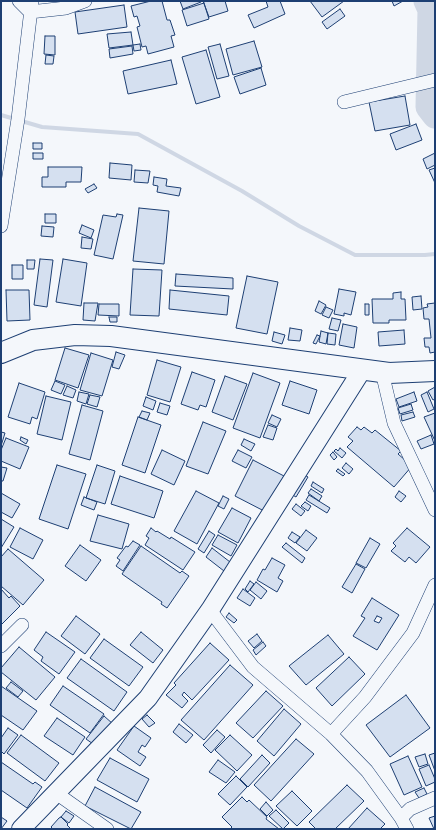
<!DOCTYPE html>
<style>
body{margin:0}
#map{position:relative;width:436px;height:830px;overflow:hidden;background:#f4f7fb;font-family:Signika,sans-serif}
canvas{display:block}
.frame{position:absolute;inset:0;border:2px solid #1d3f73;pointer-events:none}
</style>
<div id="map">
<canvas width="436" height="830"></canvas>
<div class="frame"></div>
</div>
<script>
const context = document.querySelector('canvas').getContext('2d');
context.lineJoin = 'round';
const shape = rows => new Path2D(rows.map(r => 'M' + r).join(''));
function strokePath(path, color, width, dash) { context.strokeStyle = color; context.lineWidth = width; context.lineCap = dash ? 'butt' : 'round'; context.setLineDash(dash || []); context.stroke(path); }
function fill(path, color) { context.fillStyle = color; context.fill(path, 'evenodd'); }
strokePath(shape([
 [1,115,42,127,138,134,242,191,299,226,355,255,425,255,435,254]
]), '#cfd7e4', 4);
strokePath(shape([
 [426,1,430,10,428,107,435,116]
]), '#cfd7e4', 25);
const building = shape([
 [151,1,162,1,167,20,170,20,175,35,171,36,174,47,148,54,146,46,142,47,137,27,140,26,137,16,134,17,131,6,151,1],
 [180,1,201,1,201,2,183,9,180,1],
 [203,1,225,1,228,11,209,17,203,1],
 [266,1,280,1,285,14,254,28,248,15,268,7,266,1],
 [310,1,344,1,322,17,310,1],
 [392,1,403,1,394,6,392,1],
 [204,3,209,19,187,26,182,10,204,3],
 [124,5,127,27,78,34,75,12,124,5],
 [340,9,345,16,327,29,322,22,340,9],
 [131,32,133,45,109,48,107,34,131,32],
 [45,36,55,36,55,55,44,54,45,36],
 [254,41,262,67,233,75,226,49,254,41],
 [140,44,141,50,134,51,133,45,140,44],
 [220,44,229,76,217,79,208,47,220,44],
 [132,46,133,54,110,58,109,49,132,46],
 [206,50,220,97,196,104,182,57,206,50],
 [46,55,54,56,53,64,45,64,46,55],
 [171,60,177,84,128,94,123,71,171,60],
 [261,68,266,85,240,94,234,77,261,68],
 [405,96,410,125,375,131,369,102,405,96],
 [416,124,422,140,396,150,390,134,416,124],
 [33,143,42,143,42,149,33,149,33,143],
 [33,153,43,153,43,159,33,159,33,153],
 [435,153,435,165,427,169,423,159,435,153],
 [110,163,132,165,131,180,109,178,110,163],
 [48,167,82,167,81,182,66,182,66,187,42,187,42,177,48,177,48,167],
 [435,168,435,183,429,170,435,168],
 [135,170,150,171,148,183,134,182,135,170],
 [154,177,167,179,166,186,181,188,179,196,157,192,158,186,153,185,154,177],
 [94,184,97,188,88,193,85,189,94,184],
 [139,208,169,211,164,264,133,261,139,208],
 [45,214,56,214,56,223,45,223,45,214],
 [117,214,123,215,113,259,94,255,103,215,116,217,117,214],
 [82,225,94,230,91,238,79,233,82,225],
 [42,226,54,227,53,237,41,236,42,226],
 [82,237,93,239,91,249,81,248,82,237],
 [40,259,53,260,47,307,34,305,40,259],
 [63,259,87,263,81,306,56,302,63,259],
 [27,260,35,260,34,269,27,269,27,260],
 [12,265,23,265,23,279,12,279,12,265],
 [133,269,162,270,159,316,130,315,133,269],
 [176,274,233,278,233,289,175,286,176,274],
 [247,276,278,282,267,334,236,328,247,276],
 [339,289,356,292,351,315,344,313,344,316,334,314,339,289],
 [6,290,29,290,30,320,7,321,6,290],
 [170,290,229,296,227,315,169,309,170,290],
 [401,292,401,299,405,299,406,320,389,320,389,323,373,323,372,299,393,299,393,293,401,292],
 [421,296,422,309,413,310,412,297,421,296],
 [319,301,326,305,321,314,315,311,319,301],
 [84,303,98,303,95,321,83,320,84,303],
 [435,303,435,352,430,353,429,347,425,347,424,338,431,338,429,319,424,319,423,308,428,307,427,304,435,303],
 [99,304,119,304,119,316,98,315,99,304],
 [365,304,369,304,369,315,365,315,365,304],
 [326,307,333,310,329,318,322,315,326,307],
 [109,317,117,317,117,322,110,322,109,317],
 [332,318,341,320,338,331,329,329,332,318],
 [343,324,357,327,354,348,339,345,343,324],
 [290,328,302,330,300,341,288,340,290,328],
 [404,330,405,344,379,346,378,332,404,330],
 [321,331,328,333,326,344,319,342,321,331],
 [274,332,285,335,282,344,272,341,274,332],
 [328,333,336,334,335,345,327,344,328,333],
 [317,335,320,336,316,344,313,343,317,335],
 [65,348,89,355,78,388,55,380,65,348],
 [116,352,125,355,119,369,112,367,116,352],
 [91,353,113,360,102,396,80,390,91,353],
 [157,360,181,367,170,402,147,395,157,360],
 [192,372,215,380,206,407,200,405,198,410,181,404,192,372],
 [253,373,280,383,260,438,233,428,253,373],
 [225,376,247,384,233,420,212,412,225,376],
 [55,381,65,385,61,394,51,390,55,381],
 [290,381,317,390,309,414,282,405,290,381],
 [19,383,45,392,37,419,32,417,30,424,8,417,19,383],
 [67,386,76,390,73,398,63,395,67,386],
 [435,387,435,399,433,400,428,391,435,387],
 [79,392,89,394,86,404,77,401,79,392],
 [414,392,417,401,399,407,396,399,414,392],
 [427,392,434,409,428,412,421,395,427,392],
 [90,395,100,397,97,407,87,404,90,395],
 [46,396,71,402,62,440,37,434,46,396],
 [146,397,156,401,153,410,143,406,146,397],
 [160,403,170,406,167,415,157,412,160,403],
 [411,404,413,410,400,414,398,408,411,404],
 [82,405,103,411,90,460,69,454,82,405],
 [142,411,150,413,147,420,139,417,142,411],
 [413,412,415,417,402,421,401,415,413,412],
 [435,413,435,441,424,417,435,413],
 [272,415,281,419,277,427,268,423,272,415],
 [138,417,161,425,145,473,122,465,138,417],
 [203,422,226,431,208,474,186,466,203,422],
 [268,425,277,428,273,440,263,437,268,425],
 [357,427,361,430,364,427,372,433,375,430,401,451,398,454,412,466,394,487,347,447,353,441,348,437,357,427],
 [1,432,5,433,1,446,1,432],
 [431,435,434,444,421,449,417,441,431,435],
 [21,437,28,440,26,444,20,440,21,437],
 [6,438,29,447,20,469,1,461,1,450,6,438],
 [244,439,255,444,251,451,241,445,244,439],
 [340,448,346,453,342,458,334,451,336,449,338,451,340,448],
 [162,450,185,461,174,485,151,474,162,450],
 [238,450,252,457,246,468,232,461,238,450],
 [333,452,337,457,334,460,330,455,333,452],
 [253,460,284,476,266,512,235,496,253,460],
 [346,463,353,469,349,474,342,468,346,463],
 [57,465,86,474,68,529,39,519,57,465],
 [97,465,115,471,105,504,86,498,97,465],
 [1,467,7,468,3,481,1,481,1,467],
 [338,469,345,474,343,476,336,471,338,469],
 [303,474,308,477,296,497,291,494,303,474],
 [120,476,163,491,154,518,111,504,120,476],
 [313,482,324,489,322,493,311,486,313,482],
 [311,489,322,496,319,501,308,493,311,489],
 [196,491,219,503,197,544,174,531,196,491],
 [399,491,406,496,401,502,395,497,399,491],
 [1,493,20,504,12,518,1,512,1,493],
 [309,495,330,508,327,513,306,500,309,495],
 [223,496,229,499,224,509,218,506,223,496],
 [84,497,97,502,94,510,81,505,84,497],
 [305,502,311,506,308,511,301,506,305,502],
 [296,504,305,511,301,516,292,509,296,504],
 [232,508,251,518,238,543,218,532,232,508],
 [98,515,129,524,122,549,90,541,98,515],
 [1,519,14,527,1,548,1,519],
 [20,528,43,540,33,559,10,547,20,528],
 [151,528,156,532,157,531,170,539,171,537,195,552,183,570,145,545,149,538,146,536,151,528],
 [407,528,430,547,416,563,409,557,405,562,391,551,396,546,393,543,407,528],
 [306,530,317,538,307,551,296,543,306,530],
 [209,531,215,535,204,553,198,549,209,531],
 [292,532,300,537,295,543,288,538,292,532],
 [218,535,237,545,231,556,212,545,218,535],
 [370,538,380,544,366,568,356,563,370,538],
 [133,541,140,545,123,571,116,566,120,560,117,558,126,546,128,547,133,541],
 [286,543,305,558,302,563,282,547,286,543],
 [80,545,101,560,86,581,65,566,80,545],
 [141,546,180,573,182,571,189,576,167,608,161,604,162,602,122,574,141,546],
 [212,548,230,562,224,571,206,557,212,548],
 [8,549,44,580,23,605,1,586,1,557,8,549],
 [272,558,285,565,278,578,283,581,277,592,257,580,263,569,265,570,272,558],
 [356,564,365,569,352,593,342,587,356,564],
 [250,581,254,584,248,592,245,589,250,581],
 [256,582,267,591,261,599,250,590,256,582],
 [1,589,9,598,11,596,20,606,1,625,1,589],
 [243,589,255,598,250,606,237,598,243,589],
 [372,598,399,615,377,650,353,636,365,618,361,616,372,598],
 [377,616,382,618,379,623,374,621,377,616],
 [229,613,237,620,234,623,226,617,229,613],
 [76,616,100,634,85,654,61,636,76,616],
 [46,632,75,652,59,674,41,661,43,657,34,650,46,632],
 [141,632,163,650,153,663,130,645,141,632],
 [257,634,262,641,254,648,248,641,257,634],
 [328,635,344,654,306,685,289,666,328,635],
 [104,639,143,667,129,686,90,658,104,639],
 [263,642,266,646,256,655,253,650,263,642],
 [210,643,229,660,192,700,184,692,182,695,188,701,182,708,166,695,176,685,174,683,210,643],
 [19,647,55,677,36,700,1,672,1,668,19,647],
 [349,657,365,674,332,706,316,688,349,657],
 [81,659,127,692,114,711,67,678,81,659],
 [230,665,253,685,204,740,181,720,230,665],
 [11,682,23,691,18,697,6,688,11,682],
 [1,686,37,711,23,730,1,715,1,686],
 [63,686,104,714,90,733,50,705,63,686],
 [266,691,283,706,253,738,236,723,266,691],
 [406,695,430,728,390,757,366,725,406,695],
 [284,709,301,724,274,756,257,741,284,709],
 [147,715,155,723,149,727,142,719,147,715],
 [104,716,113,724,96,746,86,739,104,716],
 [57,718,85,737,73,755,44,736,57,718],
 [179,724,193,735,186,743,173,732,179,724],
 [134,726,151,738,145,747,142,745,138,752,146,757,140,766,117,750,134,726],
 [8,728,18,735,4,754,1,751,1,738,8,728],
 [217,730,225,737,211,753,203,745,217,730],
 [21,735,59,763,45,781,7,753,21,735],
 [230,735,252,755,237,771,215,750,230,735],
 [296,739,314,754,271,801,254,785,296,739],
 [435,753,435,771,429,755,435,753],
 [425,754,428,764,419,767,415,757,425,754],
 [262,755,270,763,248,787,240,779,262,755],
 [408,756,422,787,404,795,390,764,408,756],
 [110,758,149,779,137,802,97,780,110,758],
 [218,760,235,772,226,783,209,772,218,760],
 [1,762,33,784,35,782,42,787,27,808,1,790,1,762],
 [429,765,435,779,435,782,426,786,419,769,429,765],
 [236,776,247,787,230,805,218,794,236,776],
 [347,785,364,801,335,829,316,829,309,822,347,785],
 [95,787,141,812,131,829,85,806,95,787],
 [424,788,427,794,419,798,415,792,424,788],
 [292,791,312,811,297,826,276,806,292,791],
 [242,797,247,802,249,800,267,817,266,819,279,829,230,829,232,827,222,817,242,797],
 [266,802,273,810,267,816,260,809,266,802],
 [367,808,385,824,380,829,348,829,367,808],
 [276,810,289,823,283,829,269,816,276,810],
 [66,811,74,816,69,823,61,817,66,811],
 [435,816,435,829,434,829,429,818,435,816],
 [1,817,7,821,1,829,1,817],
 [61,817,68,824,67,825,71,829,53,829,51,827,59,818,61,817]
]);
fill(building, '#d5e0f0');
strokePath(building, '#1d3f73', 1);
const street = shape([
 [19,1,30,12,66,8,85,1],
 [344,102,435,80],
 [1,226,18,119,32,1],
 [382,372,394,423,435,510],
 [210,610,253,667,331,734,367,771,401,818],
 [1,646,22,625],
 [331,734,365,697,413,633,435,585],
 [56,793,107,829],
 [407,829,401,818,410,809,435,798]
]);
const secondary = shape([
 [21,829,148,698,210,610,362,370]
]);
const primary = shape([
 [1,353,33,340,75,335,111,336,389,373,435,371]
]);
strokePath(street, '#1d3f73', 14);
strokePath(secondary, '#1d3f73', 20);
strokePath(primary, '#1d3f73', 22);
strokePath(street, '#f4f7fb', 13);
strokePath(secondary, '#f4f7fb', 18);
strokePath(primary, '#f4f7fb', 20);
</script>
